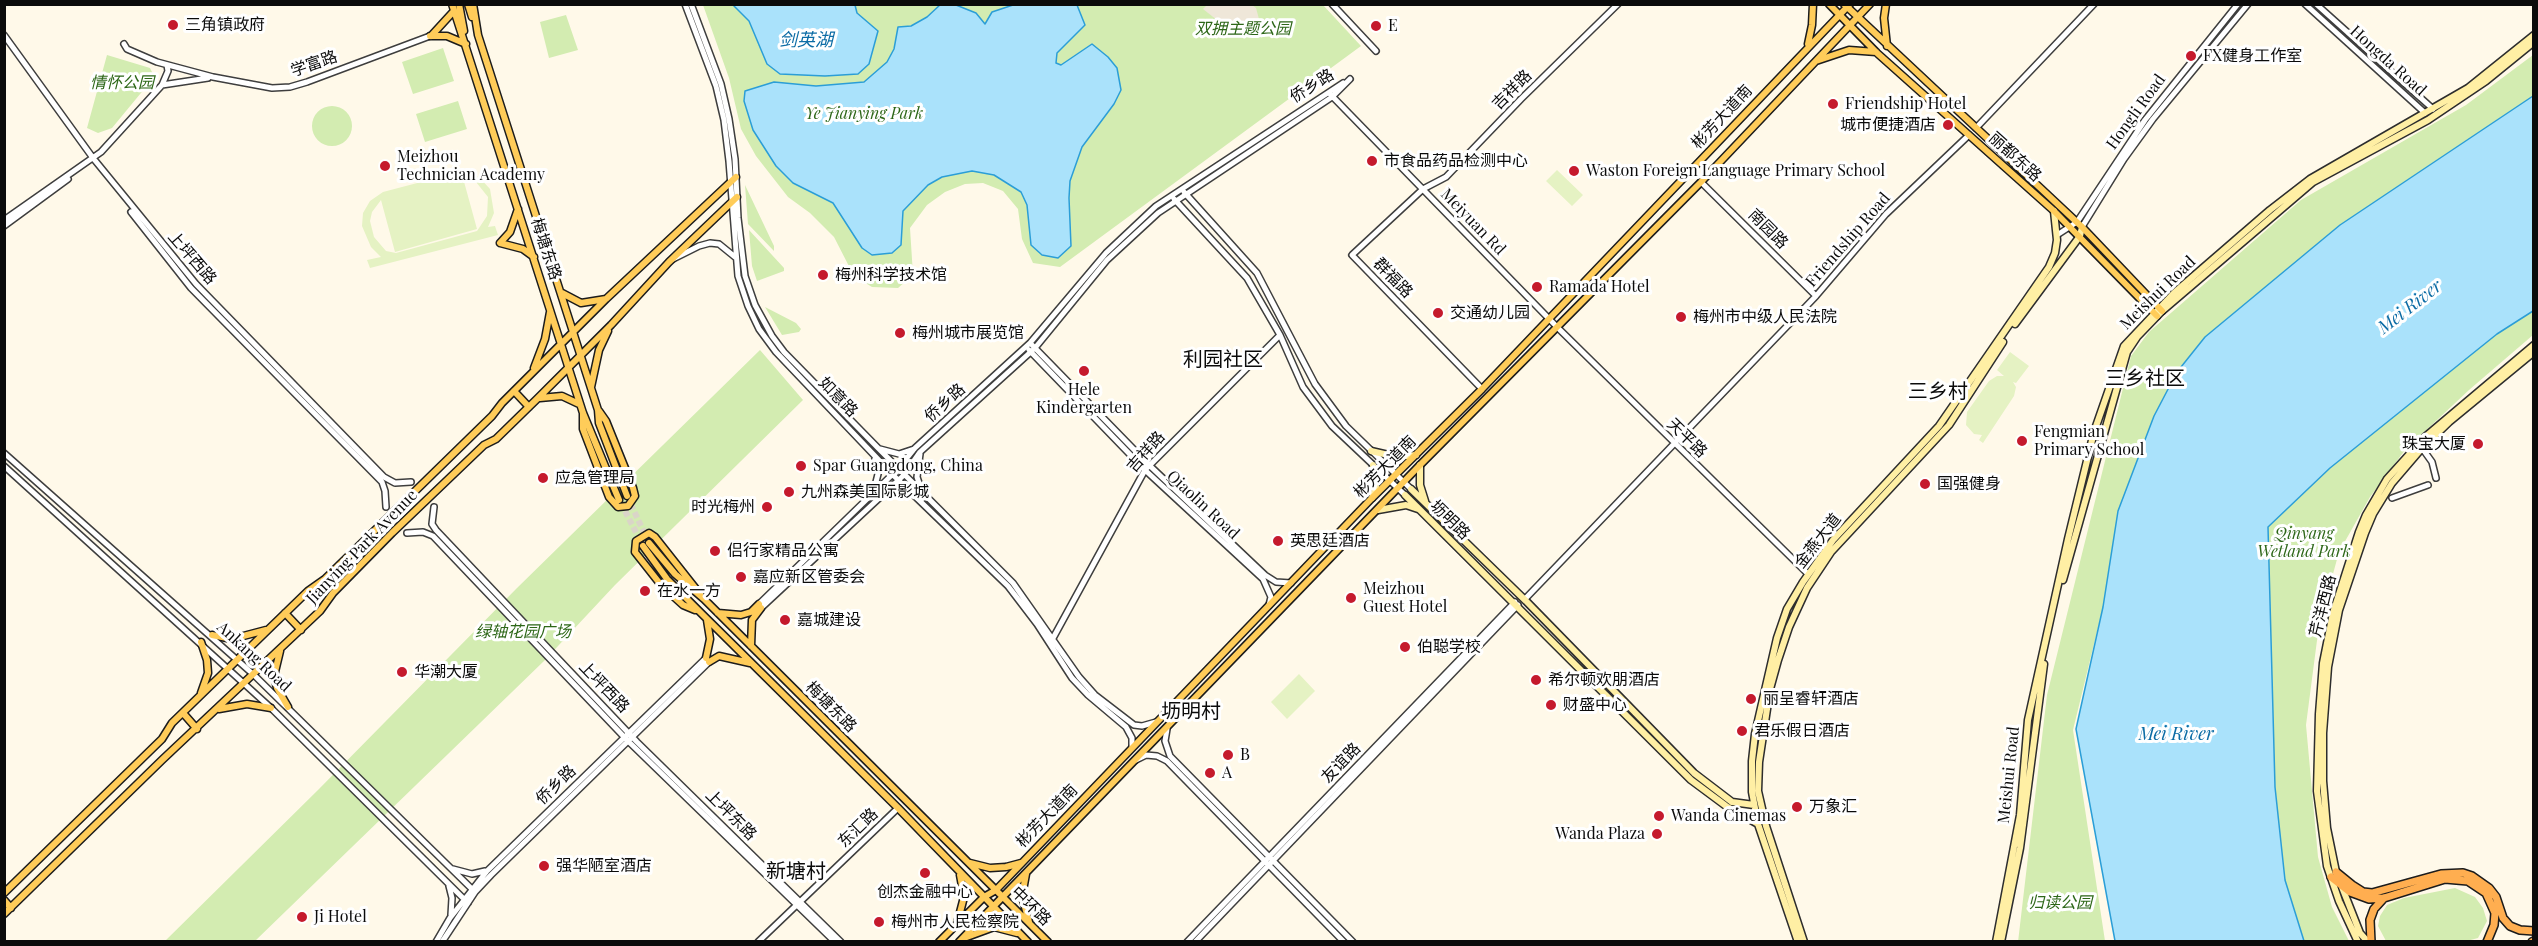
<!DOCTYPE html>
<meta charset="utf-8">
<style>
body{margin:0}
#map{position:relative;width:2538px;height:946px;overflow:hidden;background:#fff9e9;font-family:"Playfair Display",serif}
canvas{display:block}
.frame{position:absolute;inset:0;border:6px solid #0b0b0b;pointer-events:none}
</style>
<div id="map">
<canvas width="2538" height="946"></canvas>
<div class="frame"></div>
</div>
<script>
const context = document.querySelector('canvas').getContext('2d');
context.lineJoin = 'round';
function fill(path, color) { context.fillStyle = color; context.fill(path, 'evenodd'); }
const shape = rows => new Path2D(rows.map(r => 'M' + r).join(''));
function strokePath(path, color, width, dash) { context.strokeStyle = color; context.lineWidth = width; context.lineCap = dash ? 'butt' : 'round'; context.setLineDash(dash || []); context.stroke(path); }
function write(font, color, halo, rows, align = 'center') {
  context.font = font + ' "Playfair Display","Noto Sans SC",serif'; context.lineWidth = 6; context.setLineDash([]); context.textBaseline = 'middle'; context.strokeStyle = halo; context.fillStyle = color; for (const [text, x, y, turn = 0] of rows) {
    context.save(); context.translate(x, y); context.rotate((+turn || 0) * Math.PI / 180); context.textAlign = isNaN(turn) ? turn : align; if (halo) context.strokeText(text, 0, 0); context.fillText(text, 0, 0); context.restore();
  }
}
fill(shape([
 [703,5,1323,5,1361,46,1060,267,1033,263,1022,239,1018,209,1003,191,983,183,965,184,945,192,927,205,910,228,913,275,898,288,872,287,854,276,834,237,810,213,788,197,756,156,741,129,729,78],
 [566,15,578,50,549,58,540,22],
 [443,48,454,81,413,94,402,62],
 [107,55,150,68,153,74,150,82,112,128,98,133,87,128],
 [2533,55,2533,96,2340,225,2205,337,2177,372,2154,416,2118,511,2103,607,2073,730,2105,941,2018,942,2047,695,2131,356,2149,332,2301,200,2466,105],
 [458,101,467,129,425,142,416,114],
 '312 126a20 20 0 1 1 40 0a20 20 0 1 1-40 0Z',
 [745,185,774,246,774,251,748,224],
 [749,230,784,268,784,271,757,281,752,266],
 [765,307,796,323,801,329,799,332,782,335],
 [2533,311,2533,335,2469,390,2405,450,2370,497,2339,552,2319,625,2306,725,2318,857,2332,907,2349,941,2304,941,2285,880,2275,787,2268,527,2330,468,2497,334],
 [760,350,803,400,615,585,544,661,255,941,164,942,318,790,517,588],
 [2455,888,2475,897,2483,908,2487,921,2478,938,2463,942,2386,941,2378,926,2380,916,2387,905,2404,898]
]), '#d3ecb1');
fill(shape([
 [1557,170,1583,195,1572,206,1546,181],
 [463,171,479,177,490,189,494,213,488,227,495,226,498,235,370,268,367,260,381,257,371,247,362,226,363,213,370,201,383,192],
 [463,178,476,182,488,197,487,216,477,231,396,253,386,251,374,237,370,221,372,212,381,200,395,252,477,229],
 [2010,352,2029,366,2016,383,2013,382,2016,387,2014,396,1983,443,1979,440,1982,435,1974,434,1966,425,1967,412,1989,381,1997,376,2004,376,1997,370],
 [1299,674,1315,691,1287,719,1271,702]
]), '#e5f2c3');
fill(shape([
 [1207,5,1252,5,1256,8,1259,19,1255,28,1243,35,1236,35,1203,9]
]), '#efe7d9');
const water = shape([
 [941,4,956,5,976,13,985,24,992,12,1013,5,1077,5,1085,25,1057,53,1056,63,1061,65,1092,44,1108,57,1117,68,1121,90,1114,104,1082,147,1070,181,1069,198,1071,246,1058,258,1042,255,1031,245,1027,205,1021,192,994,175,972,171,942,177,928,185,903,211,901,245,892,253,872,255,862,248,833,203,793,183,776,166,753,130,744,101,745,91,774,82,816,86,864,82,887,62,894,49,898,27,911,26,927,17,941,4],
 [733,5,855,5,857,13,878,31,869,64,858,74,825,76,780,74,767,64,749,21,733,5],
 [2533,96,2533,311,2497,334,2330,468,2268,527,2275,787,2285,880,2304,941,2115,941,2076,729,2103,607,2118,511,2154,416,2177,372,2205,337,2340,225,2533,96]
]);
fill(water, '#aae2fb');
strokePath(water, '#2b9ed7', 1.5);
strokePath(shape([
 [627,496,649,543],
 [621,503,643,546]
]), '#dad5c8', 6, [6, 3]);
const tertiary = shape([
 [685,4,716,86,724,120,729,161,738,276,748,306,759,329,776,352,893,475,1008,586,1037,624,1072,678,1088,695,1126,727,1132,738,1132,746],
 [691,4,721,84,729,119,735,159,738,218,745,276,755,305,772,336,784,352,878,448,1013,583,1079,677,1095,695,1134,725,1142,726,1156,722],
 [1332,4,1376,51],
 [2305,4,2425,113],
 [2316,4,2433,109],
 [4,35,93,158,196,284,384,477,395,483,411,482],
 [124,44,127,49,157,62,213,77,272,88,290,87,307,82,430,36],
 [162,85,208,78],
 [1330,94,1558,328,1808,574],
 [1976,128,2094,4],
 [1701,182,1816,296],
 [1184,192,1257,273,1315,384,1346,426,1411,489],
 [1174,199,1247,278,1280,335,1303,387,1332,426,1405,495],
 [131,212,191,288,382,482,385,491,386,507],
 [4,220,101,152,162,85,168,71,167,65],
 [4,226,68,179],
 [2082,227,2124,159,2153,119,2248,4],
 [2057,235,2077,222,2145,120,2238,4],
 [673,259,699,246,710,243,719,244,735,257],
 [1032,345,1149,465,1265,575,1276,582,1291,583],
 [1029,350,1145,470,1263,579,1271,597,1269,605],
 [1482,389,1352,255,1423,189,1446,177,1521,99,1618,4],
 [2422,448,2432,462,2436,478],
 [880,449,899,454,914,449],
 [4,453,254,675,475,892],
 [920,454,917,477,921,489],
 [4,466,271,708,468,903],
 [874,490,879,470,875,459],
 [885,493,902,491,911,494],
 [2392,498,2428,485],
 [434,507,432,524,436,530,637,742,841,942],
 [407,533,423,532,433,536,628,741,835,942],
 [1525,599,1816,296,1886,214,1969,135],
 [759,604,898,469,915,448,1030,343,1106,253,1156,206,1343,83],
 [761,608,904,475,920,452,1035,348,1107,260,1158,213,1332,97,1350,79],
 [1052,640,1145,470,1280,335],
 [1167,729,1165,741,1170,756,1353,942],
 [1136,760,1146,755,1157,756,1167,761,1344,942],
 [453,869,472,874,485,871],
 [449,886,452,898,451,915],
 [436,942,450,918,487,871,706,658],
 [442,942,475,892,491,875,709,662],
 [758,942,898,808],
 [1187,942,1515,602],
 [1195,942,1518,605]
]);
const secondary = shape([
 [2015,324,2080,236,2082,227],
 [1371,451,1397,457,1416,455],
 [1420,465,1420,485,1425,501],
 [1411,489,1526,601,1694,773,1732,802,1754,805],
 [1405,495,1691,780,1726,806,1758,824],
 [1372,498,1376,487,1373,465],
 [1378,510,1406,505,1418,509],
 [2063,580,2127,352,2137,337,2162,311,2313,182,2428,120,2486,81,2534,42],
 [1798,942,1758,824,1752,792,1752,761,1755,734,1777,638,1787,609,1803,582,1833,540,1939,426,2049,267,2055,253,2057,240,2054,211],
 [1804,942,1766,826,1758,791,1759,762,1770,689,1778,660,1789,627,1807,588,1831,552,1949,425,2003,342],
 [1996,942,2020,815,2028,720,2068,539,2094,432,2124,346,2174,293,2270,210,2310,179,2468,88,2534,35],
 [2001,942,2020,848,2044,664],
 [2358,942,2339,901,2327,866,2317,791,2319,714,2323,663,2333,613,2359,532,2366,515,2387,479,2425,437,2534,345],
 [2368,942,2360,933,2336,872,2327,828,2323,781,2323,733,2328,667,2339,610,2365,533,2373,514,2392,483,2422,448,2449,422,2534,352]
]);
const primary = shape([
 [452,4,583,413,619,500],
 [459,4,464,31],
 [468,4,472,17],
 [473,4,478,35,598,410,599,423,627,496],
 [1829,4,1877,53,2054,211,2157,316],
 [1844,4,2082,227,2162,311],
 [1886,4,1884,18,1887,46],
 [430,36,447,36,466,44],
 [431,36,453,12],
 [1808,44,1812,25,1813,4],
 [1816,61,1849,50,1876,52],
 [500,243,510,232,518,209],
 [500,243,523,249,534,257],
 [562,293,581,303,606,299],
 [534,368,545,339,550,312],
 [591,387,599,350,608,331],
 [514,391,529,407],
 [540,398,562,396,579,404],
 [583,414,583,429,609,497,618,507,628,506,635,496,633,488,606,421,599,411],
 [649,543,675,574,704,599,1048,942],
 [643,546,667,579,700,612,898,808,1028,942],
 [695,610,683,605,661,585,635,552,636,541,649,533,655,537,700,594],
 [285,613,301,630],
 [718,613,741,615,751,612,759,604],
 [212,635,232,639,266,630],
 [201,642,207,660,208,673,201,693],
 [751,646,752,620,761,608],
 [280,651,274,676,277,688,288,707],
 [706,658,710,639,707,620],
 [709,662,719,656,750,663],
 [219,709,247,704,271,708],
 [183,713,197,729],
 [970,863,990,868,1006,867,1021,863],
 [1026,874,1022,896,1029,922],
 [4,893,162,739,172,723,308,591,325,579,492,416,502,403,606,299,736,177],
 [4,900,11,908],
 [4,914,162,760,320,611,333,593,392,533,484,445,496,439,537,399,611,325,669,262,737,197],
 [958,920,964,897,960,875],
 [964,938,994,927,1017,933],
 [939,942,984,897,996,890,1372,498,1482,389,1850,4],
 [959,942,1420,465,1701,182,1870,4]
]);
const trunk = shape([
 [2336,872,2352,885,2363,892,2372,893,2441,874,2463,873,2472,876,2489,888,2496,897,2503,918,2510,926,2520,930,2534,931],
 [2331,877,2350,892,2369,899,2384,898,2445,879,2468,881,2486,893,2495,913,2494,925,2487,942],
 [2371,942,2370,920,2374,909,2384,898],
 [2532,942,2534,941]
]);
strokePath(tertiary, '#3e3e3e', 8);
strokePath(secondary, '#2d2d2d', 9);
strokePath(primary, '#1c1c1c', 9);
strokePath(trunk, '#1c1c1c', 10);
strokePath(tertiary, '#fff', 5);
strokePath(secondary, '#ffefa4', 6);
strokePath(primary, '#ffcc59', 6);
strokePath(trunk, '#ffae50', 7);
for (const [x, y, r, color] of [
 [173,25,6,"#c51a2d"],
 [1376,26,6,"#c51a2d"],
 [2191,56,6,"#c51a2d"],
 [1833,104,6,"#c51a2d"],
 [1948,125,6,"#c51a2d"],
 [1372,161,6,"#c51a2d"],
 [385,166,6,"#c51a2d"],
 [1574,171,6,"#c51a2d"],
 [823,275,6,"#c51a2d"],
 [1537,287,6,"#c51a2d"],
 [1438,313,6,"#c51a2d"],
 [1681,317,6,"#c51a2d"],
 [900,333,6,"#c51a2d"],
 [1084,371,6,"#c51a2d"],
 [2022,441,6,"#c51a2d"],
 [2478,444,6,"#c51a2d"],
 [801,466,6,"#c51a2d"],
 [543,478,6,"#c51a2d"],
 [1925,484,6,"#c51a2d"],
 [789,492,6,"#c51a2d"],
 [767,507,6,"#c51a2d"],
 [1278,541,6,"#c51a2d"],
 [715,551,6,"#c51a2d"],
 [741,577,6,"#c51a2d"],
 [645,591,6,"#c51a2d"],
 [1351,598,6,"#c51a2d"],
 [785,620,6,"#c51a2d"],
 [1405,647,6,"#c51a2d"],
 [402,672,6,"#c51a2d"],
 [1536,680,6,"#c51a2d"],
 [1751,699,6,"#c51a2d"],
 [1551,705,6,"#c51a2d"],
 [1742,731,6,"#c51a2d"],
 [1228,755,6,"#c51a2d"],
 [1210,773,6,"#c51a2d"],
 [1797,807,6,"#c51a2d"],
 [1659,816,6,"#c51a2d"],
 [1657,834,6,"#c51a2d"],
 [544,866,6,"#c51a2d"],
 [925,873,6,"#c51a2d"],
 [302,917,6,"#c51a2d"],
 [879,922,6,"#c51a2d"]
]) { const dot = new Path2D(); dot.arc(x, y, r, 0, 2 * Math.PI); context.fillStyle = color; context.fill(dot); strokePath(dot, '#fff', 2); }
write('16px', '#0b0b0b', '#fff', [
 ["三角镇政府",185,25],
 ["E",1388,26],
 ["FX健身工作室",2203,56],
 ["Friendship Hotel",1845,104],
 ["城市便捷酒店",1936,125,"right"],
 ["Meizhou",397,157],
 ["Technician Academy",397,175],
 ["市食品药品检测中心",1384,161],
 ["Waston Foreign Language Primary School",1586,171],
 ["梅州科学技术馆",835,275],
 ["Ramada Hotel",1549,287],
 ["交通幼儿园",1450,313],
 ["梅州市中级人民法院",1693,317],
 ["梅州城市展览馆",912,333],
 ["Hele",1084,390,"center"],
 ["Kindergarten",1084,408,"center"],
 ["Fengmian",2034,432],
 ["Primary School",2034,450],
 ["珠宝大厦",2466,444,"right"],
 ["Spar Guangdong, China",813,466],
 ["应急管理局",555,478],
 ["国强健身",1937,484],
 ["九州森美国际影城",801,492],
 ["时光梅州",755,507,"right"],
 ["英思廷酒店",1290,541],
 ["侣行家精品公寓",727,551],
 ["嘉应新区管委会",753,577],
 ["Meizhou",1363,589],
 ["Guest Hotel",1363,607],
 ["在水一方",657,591],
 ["嘉城建设",797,620],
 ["伯聪学校",1417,647],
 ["华潮大厦",414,672],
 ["希尔顿欢朋酒店",1548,680],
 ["丽呈睿轩酒店",1763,699],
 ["财盛中心",1563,705],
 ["君乐假日酒店",1754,731],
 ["B",1240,755],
 ["A",1222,773],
 ["万象汇",1809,807],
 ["Wanda Cinemas",1671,816],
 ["Wanda Plaza",1645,834,"right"],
 ["强华陋室酒店",556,866],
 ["创杰金融中心",925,892,"center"],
 ["Ji Hotel",314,917],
 ["梅州市人民检察院",891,922]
], 'left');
write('italic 16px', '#2d6718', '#fff', [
 ["双拥主题公园",1243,29],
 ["情怀公园",122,83],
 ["Ye Jianying Park",864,114],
 ["Qinyang",2304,534],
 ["Wetland Park",2304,552],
 ["绿轴花园广场",523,632],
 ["归读公园",2060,903]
]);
write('16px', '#0b0b0b', '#fff', [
 ["Hongda Road",2388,61,42],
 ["学富路",314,64,-19],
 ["侨乡路",1312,86,-32],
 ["吉祥路",1512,90,-45],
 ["Hongli Road",2136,112,-54],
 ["彬芳大道南",1722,117,-47],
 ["丽都东路",2015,157,42],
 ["Meiyuan Rd",1473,222,46],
 ["南园路",1768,229,45],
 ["Friendship Road",1848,240,-49],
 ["梅塘东路",546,249,72],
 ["上坪西路",192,258,49],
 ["群福路",1393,278,46],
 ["Meishui Road",2158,293,-44],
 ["如意路",838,397,46],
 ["侨乡路",945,403,-42],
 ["天平路",1687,438,44],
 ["吉祥路",1146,452,-49],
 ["彬芳大道南",1385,467,-45],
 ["Qiaolin Road",1203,505,43],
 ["坜明路",1450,520,44],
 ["金燕大道",1818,541,-52],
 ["Jianying Park Avenue",362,547,-46],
 ["芹洋西路",2323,606,-76],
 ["Ankang Road",254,657,43],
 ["上坪西路",604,687,46],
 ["梅塘东路",831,707,45],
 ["友谊路",1341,763,-46],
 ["Meishui Road",2009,775,-84],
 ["侨乡路",556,785,-44],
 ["上坪东路",731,815,45],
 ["彬芳大道南",1047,816,-46],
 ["东汇路",858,828,-44],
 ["中环路",1031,906,44]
]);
write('italic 18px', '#0c6ca5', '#fff', [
 ["剑英湖",806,40],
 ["Mei River",2410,307,-38],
 ["Mei River",2176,734]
]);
write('20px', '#0b0b0b', '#fff', [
 ["利园社区",1223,360],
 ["三乡社区",2145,379],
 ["三乡村",1938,392],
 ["坜明村",1191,712],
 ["新塘村",796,872]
]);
</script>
